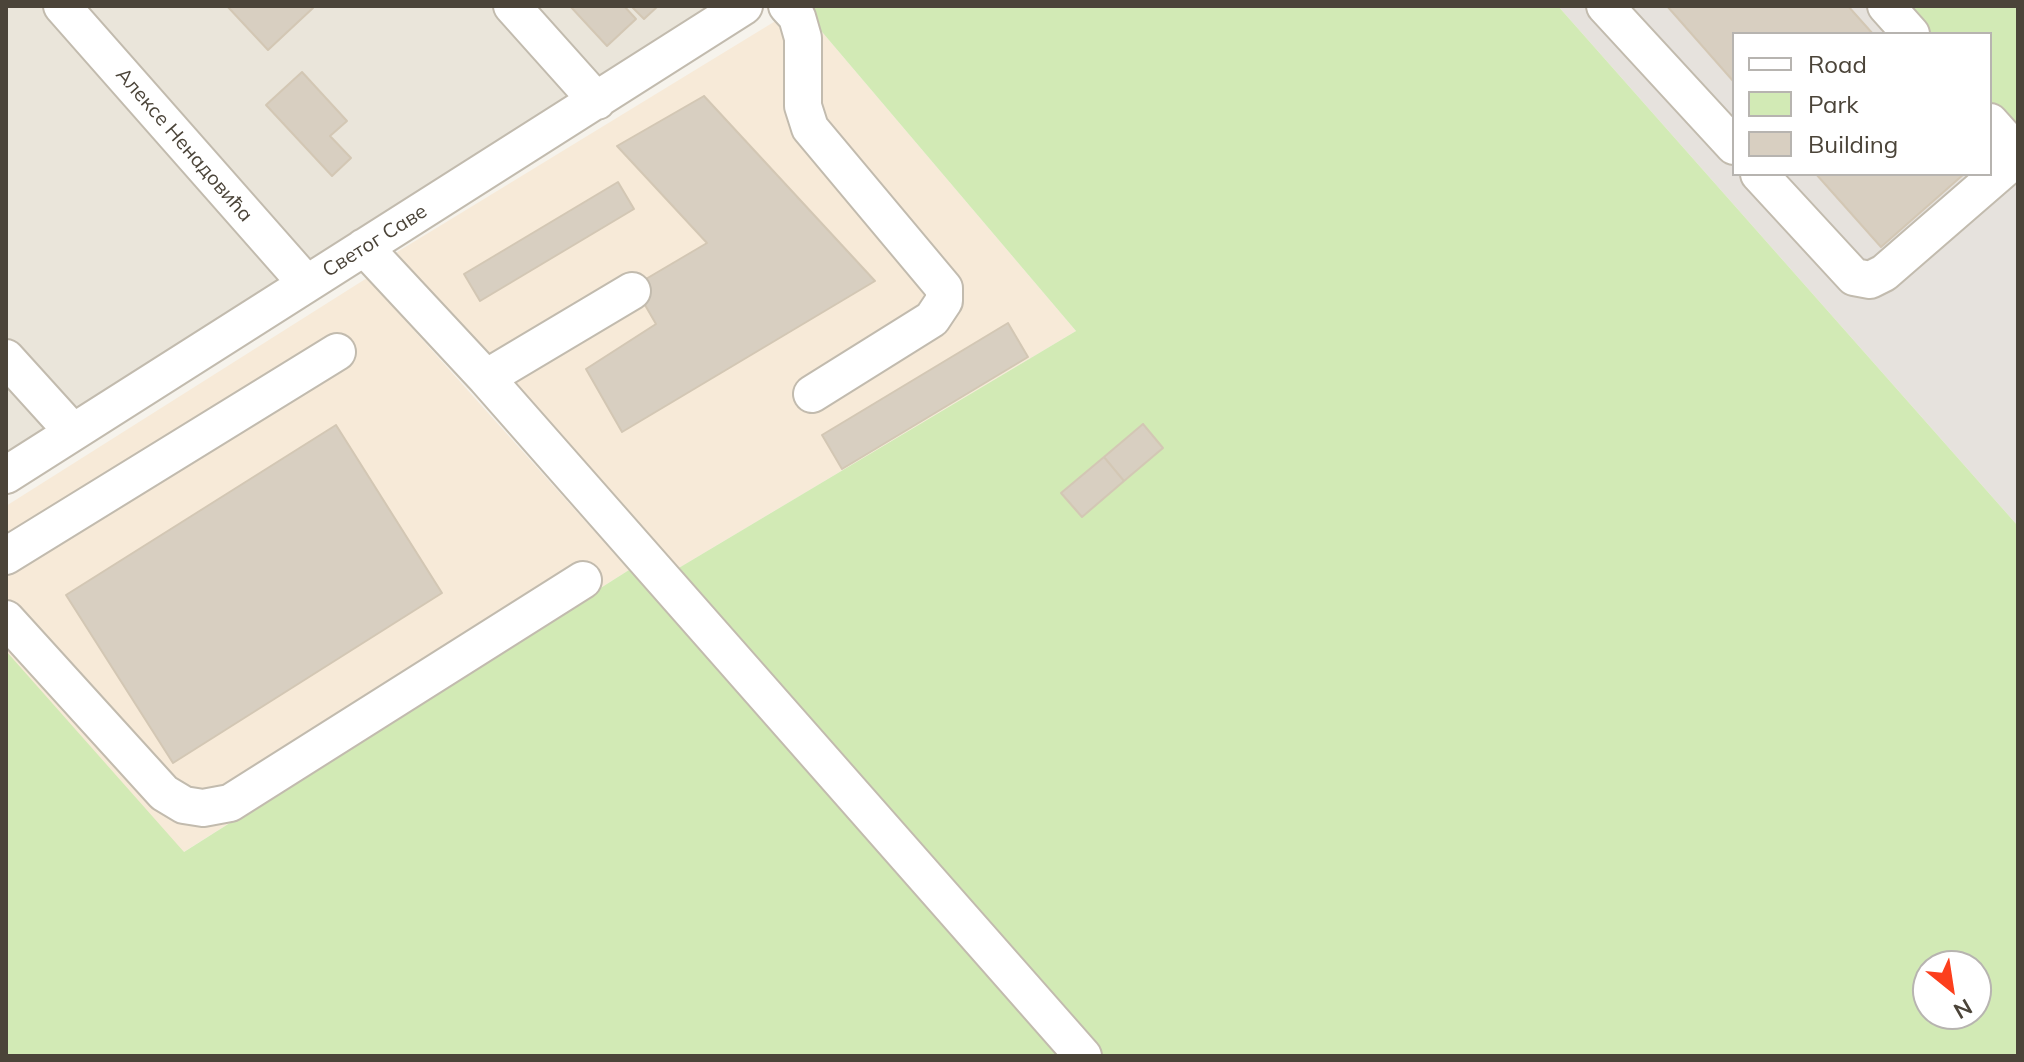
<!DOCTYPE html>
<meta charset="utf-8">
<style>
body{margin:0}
#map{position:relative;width:2024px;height:1062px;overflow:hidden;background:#f6f3ec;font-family:Mulish,sans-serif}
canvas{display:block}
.frame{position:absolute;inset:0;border:8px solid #4b4439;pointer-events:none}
.legend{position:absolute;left:1732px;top:32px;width:260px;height:144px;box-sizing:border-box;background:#fff;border:2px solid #b7b4b0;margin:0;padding:10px 14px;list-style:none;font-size:24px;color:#4b4439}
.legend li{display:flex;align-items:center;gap:16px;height:40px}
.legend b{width:40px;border:2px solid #b7b4b0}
.north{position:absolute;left:1912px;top:950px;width:80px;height:80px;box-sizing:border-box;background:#fff;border:2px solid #b7b4b0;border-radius:50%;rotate:150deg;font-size:22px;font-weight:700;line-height:32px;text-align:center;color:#4b4439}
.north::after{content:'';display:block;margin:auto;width:28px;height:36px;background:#fc3f1d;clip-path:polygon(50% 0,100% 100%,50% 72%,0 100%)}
</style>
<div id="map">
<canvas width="2024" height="1062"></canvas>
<div class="frame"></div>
<ul class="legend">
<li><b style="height:10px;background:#fff"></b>Road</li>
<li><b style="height:22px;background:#d2eab5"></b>Park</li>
<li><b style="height:22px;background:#d8cfc1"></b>Building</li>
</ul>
<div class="north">N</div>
</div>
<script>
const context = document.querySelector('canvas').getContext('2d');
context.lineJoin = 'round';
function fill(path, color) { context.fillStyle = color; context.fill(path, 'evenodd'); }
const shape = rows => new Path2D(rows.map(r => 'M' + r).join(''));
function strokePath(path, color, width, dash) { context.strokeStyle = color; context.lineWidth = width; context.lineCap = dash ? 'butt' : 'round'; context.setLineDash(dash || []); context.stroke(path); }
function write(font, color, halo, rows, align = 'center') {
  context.font = font + ' Mulish,sans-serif'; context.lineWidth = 6; context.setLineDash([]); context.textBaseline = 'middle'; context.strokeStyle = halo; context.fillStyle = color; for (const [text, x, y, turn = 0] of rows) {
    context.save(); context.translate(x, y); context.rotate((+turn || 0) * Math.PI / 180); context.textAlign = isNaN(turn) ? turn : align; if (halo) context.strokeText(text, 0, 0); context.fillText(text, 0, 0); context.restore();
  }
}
fill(shape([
 [6,6,744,6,6,475]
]), '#eae5da');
fill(shape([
 [800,6,1076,331,672,572,389,257],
 [367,278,629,570,179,855,6,654,6,506]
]), '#f7ead8');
fill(shape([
 [1558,6,1897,6,1922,34,1734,34,1734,174,1990,174,1990,109,2018,140,2018,526]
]), '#e6e2dd');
fill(shape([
 [800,6,1558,6,2018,526,2018,1055,1104,1056,672,572,1076,331],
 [1928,966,1976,966,1976,1014,1928,1014],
 [1897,6,2018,6,2018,140,1990,109,1990,34,1922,34],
 [629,570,1087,1056,6,1056,6,651,184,852]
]), '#d2eab5');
const building = shape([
 [227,6,311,6,313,8,268,50,227,6],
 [570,6,624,6,636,19,607,46,570,6],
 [631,6,658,6,644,19,631,6],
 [1667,6,1848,6,1873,34,1734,34,1734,82,1667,6],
 [302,72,347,121,330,136,351,158,332,176,266,105,302,72],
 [704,96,875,281,622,432,586,369,656,324,634,286,707,243,617,146,704,96],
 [1816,174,1964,174,1881,247,1816,174],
 [618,182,634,209,480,301,464,274,618,182],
 [1008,323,1028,357,842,469,822,435,1008,323],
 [1143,424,1163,448,1124,481,1104,457,1143,424],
 [336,425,442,593,173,763,66,595,336,425],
 [1104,457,1124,481,1082,517,1061,493,1104,457]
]);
fill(building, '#d8cfc1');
strokePath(building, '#d3c7b4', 2);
const minor = shape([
 [62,6,306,283],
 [512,6,597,101],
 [787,6,797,17,803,38,803,106,810,128,944,288,944,301,932,319,812,394],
 [1605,6,1734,146],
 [1886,6,1911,34],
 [1759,174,1854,277,1870,280,1884,273,2004,169,2011,157,2007,141,1990,122],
 [364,247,486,378,1083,1056],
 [6,358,73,432],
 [486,378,632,291],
 [6,475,744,6],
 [6,556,337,352],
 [6,619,164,793,184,805,203,808,230,803,583,580]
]);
strokePath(minor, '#c2bbae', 40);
strokePath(minor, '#fff', 36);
write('20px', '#4b4439', '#fff', [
 ["Алексе Ненадовића",184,145,49],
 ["Светог Саве",375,241,-32]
]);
</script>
